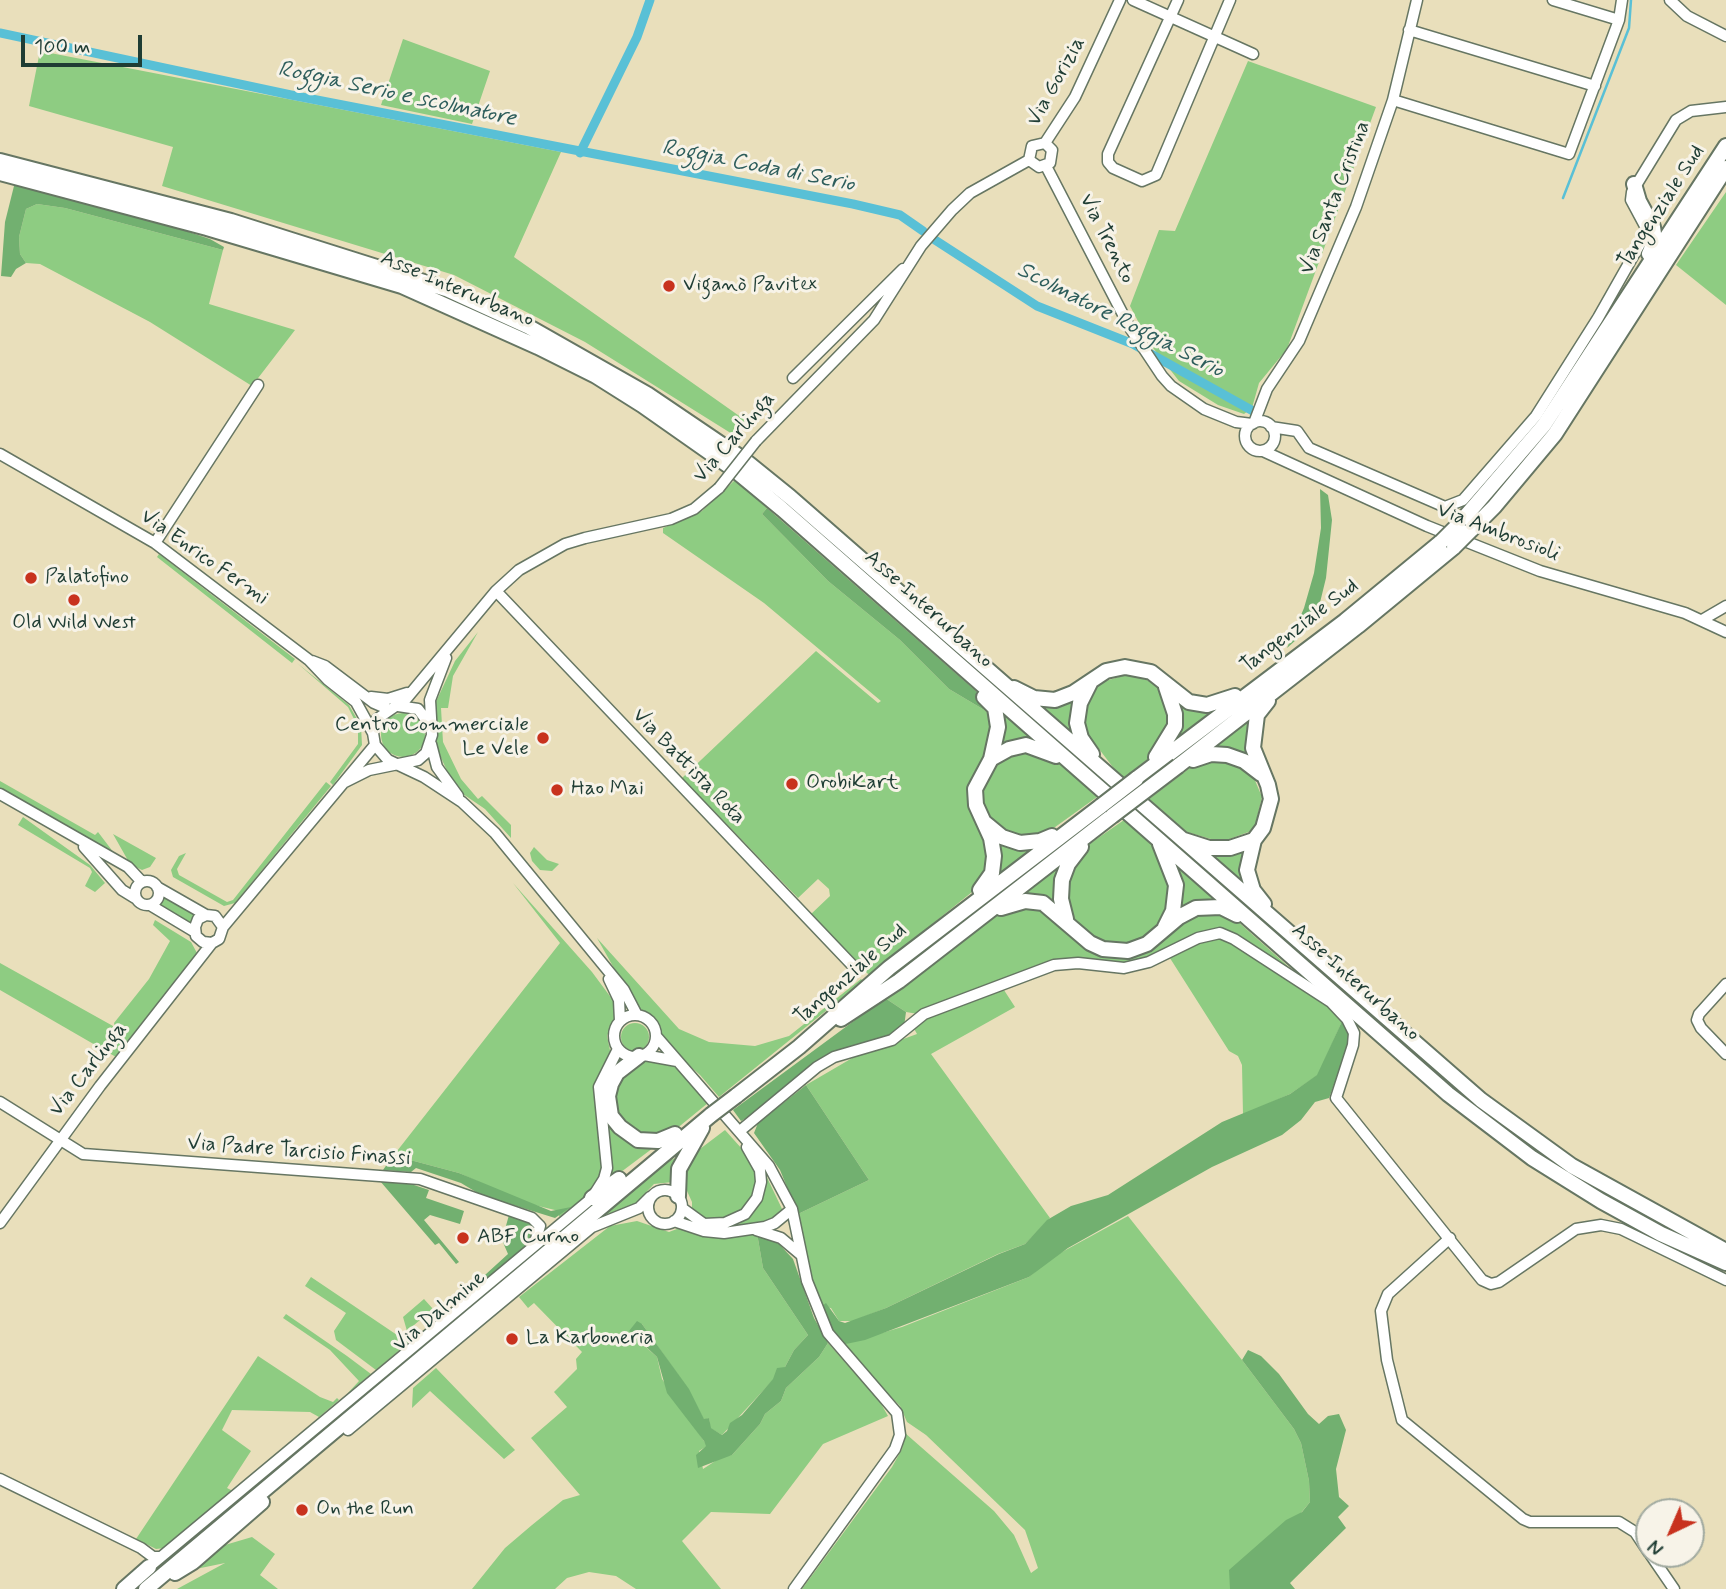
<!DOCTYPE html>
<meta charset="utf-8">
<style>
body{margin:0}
#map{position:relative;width:1726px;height:1589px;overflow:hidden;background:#e9dfbb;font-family:Mynerve,sans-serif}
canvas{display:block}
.north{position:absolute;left:1635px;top:1498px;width:70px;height:70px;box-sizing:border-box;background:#f7f3e8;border:2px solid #a1aaa0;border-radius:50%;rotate:224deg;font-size:19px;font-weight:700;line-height:28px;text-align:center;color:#1f3d34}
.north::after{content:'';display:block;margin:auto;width:24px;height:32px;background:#c8321e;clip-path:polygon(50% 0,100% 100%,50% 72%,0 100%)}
.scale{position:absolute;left:21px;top:35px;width:121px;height:32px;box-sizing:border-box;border:4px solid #1f3d34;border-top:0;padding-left:9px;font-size:21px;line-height:24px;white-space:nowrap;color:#1f3d34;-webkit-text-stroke:5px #f7f3e8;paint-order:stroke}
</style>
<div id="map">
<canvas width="1726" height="1589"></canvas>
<div class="north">N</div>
<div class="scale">100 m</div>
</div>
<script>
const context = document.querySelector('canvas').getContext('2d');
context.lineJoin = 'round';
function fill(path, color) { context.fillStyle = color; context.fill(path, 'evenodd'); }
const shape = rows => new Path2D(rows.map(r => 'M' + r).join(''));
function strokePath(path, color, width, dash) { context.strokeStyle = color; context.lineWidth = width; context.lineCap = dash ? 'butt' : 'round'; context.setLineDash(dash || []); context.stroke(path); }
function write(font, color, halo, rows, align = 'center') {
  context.font = font + ' Mynerve,sans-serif'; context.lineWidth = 6; context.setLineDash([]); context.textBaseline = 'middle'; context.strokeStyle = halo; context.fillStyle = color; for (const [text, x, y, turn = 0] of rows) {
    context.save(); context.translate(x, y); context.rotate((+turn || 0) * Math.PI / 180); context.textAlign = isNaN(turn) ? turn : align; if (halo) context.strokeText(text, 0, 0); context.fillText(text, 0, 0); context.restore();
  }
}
fill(shape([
 [403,39,490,71,472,124,381,105],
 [40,51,561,152,514,257,745,420,737,437,585,342,454,275,162,186,173,147,29,106],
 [1248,61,1376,107,1287,349,1259,383,1252,408,1244,414,1218,405,1179,381,1150,344,1130,306,1159,230,1175,231],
 [1726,192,1726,305,1676,265],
 [37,204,65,208,223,250,209,304,295,330,252,386,150,322,40,264,26,263,20,254,19,237,26,209],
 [735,480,767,508,762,514,828,581,900,640,949,689,991,714,993,729,986,754,972,778,968,794,971,813,986,840,990,863,977,888,869,975,810,915,830,896,829,889,818,879,798,898,682,778,816,651,878,703,881,701,764,603,663,533,663,528,702,511],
 [159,554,295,659,292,663,157,557],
 [478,632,453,676,448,708,441,708,443,742,461,779,478,799,482,796,511,825,511,838,485,809,463,794,449,775,437,749,433,708,455,661],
 [297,663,349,705,361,726,362,745,333,785,330,782,358,744,358,727,348,707],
 [1129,674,1161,685,1170,719,1157,752,1122,779,1086,732,1084,710,1094,690,1102,682],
 [1174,695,1223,707,1175,743,1177,734],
 [1075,696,1081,746,1028,700],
 [1000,708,1037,742,1000,749],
 '381 735a22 22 0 1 1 44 0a22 22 0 1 1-44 0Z',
 [1253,714,1246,731,1253,759,1231,749,1206,749],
 [1026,750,1058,762,1097,797,1044,835,1022,839,994,825,983,809,981,787,999,758],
 [1221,757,1251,771,1262,797,1254,830,1221,842,1187,832,1149,799,1199,761],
 [0,781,95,835,98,832,114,853,0,788],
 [326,782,331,786,235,903,224,906,173,877,171,870,179,856,186,853,177,869,179,875,227,902,233,900],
 [23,817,90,865,105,883,95,892,85,886,92,872,90,868,18,825],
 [1124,820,1157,850,1169,872,1170,901,1161,923,1145,937,1125,944,1109,943,1089,935,1077,925,1068,908,1066,887,1076,861,1088,845],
 [113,834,156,858,150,867,142,870,130,864],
 [994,842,1035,848,995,881],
 [1248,846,1247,886,1199,847],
 [534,847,547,860,559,864,552,871,540,870,532,861,530,853],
 [1172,858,1227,906,1178,913],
 [1063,861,1060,908,1018,898],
 [513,883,592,972,615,1003,616,1015,607,1036,611,1055,595,1096,604,1162,601,1177,586,1197,559,1217,559,1211,526,1203,459,1173,414,1161,390,1160,560,943],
 [163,895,202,917,195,927,160,908],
 [1027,906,1041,908,1055,919,1086,949,1115,958,1127,956,1188,915,1220,913,1236,920,1307,983,1219,932,1148,960,1124,966,1078,960,918,1014,906,1012,885,998,996,915],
 [155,920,191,942,197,953,126,1043,117,1037,126,1044,116,1057,0,990,0,963,113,1026,117,1036,114,1023,149,979,170,941,153,925],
 [1220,935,1323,1000,1344,1017,1318,1075,1290,1094,1243,1115,1242,1065,1238,1056,1229,1051,1168,955,1198,939],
 [597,938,679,1029,709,1042,755,1046,789,1036,861,979,863,981,719,1097,700,1075,662,1041,658,1026,651,1017,637,1009],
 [1002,987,1015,1007,931,1054,1050,1218,1025,1244,998,1254,886,1308,853,1321,839,1321,831,1308,821,1307,810,1277,798,1214,869,1180,806,1085,854,1057,917,1034,912,1025,925,1016],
 '621 1037a14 14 0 1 1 28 0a14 14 0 1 1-28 0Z',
 [620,1058,625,1061,607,1116,657,1145,605,1184,601,1107,614,1065],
 [654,1060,677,1067,708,1103,670,1134,640,1138,612,1111,615,1083,640,1062],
 [725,1130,751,1159,757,1180,754,1196,746,1208,723,1221,704,1219,692,1212,692,1202,683,1182,683,1167,696,1152],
 [675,1158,673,1182,654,1184,636,1203,595,1219,659,1167],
 [762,1167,783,1211,771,1220,735,1228,752,1212],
 [1128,1216,1242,1360,1294,1429,1301,1443,1309,1481,1310,1502,1238,1589,802,1589,892,1467,902,1449,905,1433,994,1511,1014,1535,1031,1573,1038,1568,1025,1530,926,1435,907,1422,900,1406,841,1345,902,1327,1029,1277,1051,1258],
 [637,1221,669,1232,682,1227,714,1237,757,1233,763,1268,808,1335,794,1350,785,1367,722,1435,710,1428,709,1418,704,1420,688,1389,642,1324,630,1333,657,1357,662,1379,704,1441,707,1446,699,1451,703,1469,723,1456,732,1455,760,1424,765,1414,781,1401,786,1388,819,1357,828,1343,880,1402,888,1416,823,1444,770,1514,711,1512,682,1541,721,1589,636,1589,616,1576,589,1572,567,1578,555,1589,472,1589,505,1548,532,1525,563,1500,580,1495,531,1438,567,1407,554,1392,577,1369,576,1359,582,1352,534,1303,528,1308,519,1297,610,1226],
 [311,1277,400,1337,409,1342,376,1370,336,1340,334,1331,346,1313,305,1286],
 [424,1299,433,1309,407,1331,403,1317],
 [286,1314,347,1356,371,1374,347,1394,359,1381,330,1350,283,1318],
 [258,1356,320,1397,333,1402,337,1398,339,1400,319,1417,310,1412,232,1410,222,1430,251,1451,227,1488,233,1491,165,1548,156,1549,136,1539],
 [436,1368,515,1450,504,1459,430,1391,412,1408,413,1388],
 [252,1537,275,1554,260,1575,278,1589,177,1589,225,1563,191,1570,181,1558]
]), '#8ecc82');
fill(shape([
 [15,182,147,218,210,239,224,247,223,250,65,208,37,204,26,209,19,237,20,254,26,263,16,269,11,277,1,276,5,222],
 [1320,489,1328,495,1332,520,1326,578,1315,623,1287,648,1304,608,1314,573,1321,528],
 [767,508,977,692,991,714,949,689,900,640,828,581,762,514],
 [885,998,906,1012,904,1027,879,1040,853,1046,821,1059,762,1109,741,1121,733,1110],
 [1344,1017,1351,1040,1329,1098,1315,1102,1301,1120,1282,1135,1212,1167,1068,1248,1029,1277,865,1340,841,1345,833,1333,821,1307,826,1303,839,1321,845,1323,886,1308,999,1254,1025,1244,1047,1220,1071,1206,1108,1195,1222,1122,1290,1094,1317,1075],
 [806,1085,869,1180,798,1214,780,1170,754,1133,758,1123],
 [390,1160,414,1161,459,1173,551,1211,571,1207,555,1218,481,1195,461,1183,416,1168,411,1172,383,1170],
 [380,1181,405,1182,429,1190,426,1198,464,1211,460,1224,430,1215,424,1220,459,1262,456,1264,439,1243,435,1245],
 [509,1215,532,1223,535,1232,531,1241,480,1285,474,1285,508,1254,502,1240],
 [757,1233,779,1244,793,1259,814,1318,828,1343,819,1357,786,1388,781,1401,765,1414,760,1424,732,1455,698,1468,696,1455,706,1446,704,1441,667,1393,657,1357,629,1331,637,1321,642,1324,689,1389,704,1419,709,1418,711,1428,722,1435,727,1431,730,1423,742,1415,773,1379,777,1368,785,1367,794,1350,808,1335,763,1268],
 [1248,1350,1261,1356,1279,1374,1308,1414,1319,1424,1328,1416,1339,1414,1346,1430,1336,1469,1339,1497,1349,1506,1338,1517,1346,1528,1290,1583,1295,1589,1230,1589,1229,1570,1286,1520,1302,1512,1310,1502,1309,1481,1301,1443,1294,1429,1242,1360]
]), '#72b070');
strokePath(shape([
 [1563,198,1629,28,1631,0]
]), '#59c0d6', 2.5);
strokePath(shape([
 [0,33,291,95,853,204,900,215,923,231],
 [580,153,637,37,650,0],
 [935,240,1037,306,1133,344,1253,411]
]), '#59c0d6', 9);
const minor = shape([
 [1133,0,1253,54],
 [1178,0,1108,154,1108,162,1113,168,1142,181,1156,175,1230,0],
 [1553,0,1619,20],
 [1670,0,1687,16,1726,36],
 [1409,30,1595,86],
 [1393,100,1569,154,1619,20,1622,0],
 [1045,143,1075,97,1120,0],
 [1029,160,1039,167,1050,163,1052,150,1045,143],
 [1029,160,1032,146,1045,143],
 [1046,166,1130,328,1162,376,1171,386,1204,409,1236,422,1252,424],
 [793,378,903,269],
 '1245 436a15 15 0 1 1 30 0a15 15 0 1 1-30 0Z',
 [1254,423,1267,389,1299,341,1356,207,1393,100,1417,0],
 [1271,427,1297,431,1309,448,1436,503,1445,507,1463,500,1536,416,1598,318,1645,235,1646,228,1631,200,1632,192,1676,120,1691,111,1726,107],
 [756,441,874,320,921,246,952,210,970,193,1029,160],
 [1263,451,1427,526,1540,571,1685,613,1726,632],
 [0,454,155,543,309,660,328,680,356,702,373,733],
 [155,543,258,385],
 [496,591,854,967],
 [1702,620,1726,606],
 [312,661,325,666,374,703,388,709],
 [371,697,388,699,407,693],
 [398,706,418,709,430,725],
 [431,744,437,767,458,796],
 [345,782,369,770,418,760,426,753,432,735,430,700,446,658],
 [0,794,128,867,142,882],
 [84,847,122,890,135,898],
 '135 893a12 12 0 1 1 24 0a12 12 0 1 1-24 0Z',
 [157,887,206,915],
 [150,905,195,932],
 [212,943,203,942,196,936,195,927,198,919,206,915,215,916,223,927],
 [609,979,619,1000,620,1021],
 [1726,984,1699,1014,1697,1020,1701,1028,1726,1054],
 [637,1015,624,990,495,833,462,802,424,777,388,760,375,745,373,733,377,719,406,699,496,591,519,570,565,544,585,538,671,519,694,509,719,488],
 '614 1036a21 21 0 1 1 42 0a21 21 0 1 1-42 0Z',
 [656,1036,769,1166,792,1209,807,1281,828,1333,897,1413,900,1435,895,1449,794,1589],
 [644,1055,677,1061],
 [0,1102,83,1154,420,1179,532,1218,540,1226,535,1242],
 [741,1130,817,1067,834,1057,892,1040,924,1014,1054,965,1078,963,1124,968,1149,962,1198,938,1220,933,1234,939,1331,1002,1347,1019,1354,1033,1353,1045,1336,1098,1482,1280,1491,1284,1499,1282,1576,1229,1601,1225,1621,1229,1726,1280],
 '648 1207a17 17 0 1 1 34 0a17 17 0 1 1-34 0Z',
 [682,1208,704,1224,725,1223,745,1214,757,1198,761,1182,760,1170,747,1147],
 [674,1221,704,1231,724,1233,765,1227,775,1223,792,1209],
 [0,1223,100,1086,212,943,219,939,223,927,375,745],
 [756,1230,781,1238,800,1254],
 [1450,1238,1388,1294,1381,1311,1387,1360,1402,1420,1523,1519,1530,1522,1619,1522,1635,1532,1649,1553],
 [348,1430,592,1227,639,1208,650,1197],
 [0,1479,141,1548,153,1557,161,1557],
 [1650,1554,1674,1589],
 [149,1567,592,1198,604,1179,607,1168,599,1087,618,1049]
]);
const highway = shape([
 [0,161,231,221,446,289,529,327,647,394,743,459,790,497,1481,1100,1572,1166,1726,1251],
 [0,173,207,228,402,286,538,347,596,376,642,405,736,471,782,509,1448,1094,1532,1158,1601,1201,1661,1234,1726,1263],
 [1634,184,1639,201,1653,227,1655,240,1649,254],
 [1458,525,1544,425,1726,146],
 [1471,530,1494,507,1555,434,1726,168],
 [1090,683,1080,703,1077,723,1081,738,1092,754],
 [1014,688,1034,698,1055,700,1073,693,1106,671,1125,667,1151,672,1189,702,1207,705,1235,696],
 [1156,757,1175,726,1175,714,1166,687],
 [991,759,1009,749,1026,745,1056,756],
 [1193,760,1211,754,1227,755,1244,761,1261,774],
 [1178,766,1358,626,1454,547],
 [1136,779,1345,621,1441,542],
 [985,823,1002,837,1020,843,1040,841,1052,836],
 [1184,840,1209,848,1230,848,1254,840],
 [1160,844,1176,885,1173,911,1165,927],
 [980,890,992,873,994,856,991,838,976,805,975,789,991,759,998,727,995,708,984,697],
 [1264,904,1253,890,1247,870,1254,840,1263,828,1271,799,1268,785,1253,748,1257,715,1268,701],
 [1001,908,1025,901,1043,903,1090,943,1103,949,1128,951,1147,944,1179,917,1196,908,1221,907,1237,915],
 [1066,919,1061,899,1062,880,1068,864,1081,847],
 [841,1019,899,981,1112,816],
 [639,1056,617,1073,611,1084,608,1096,611,1116,620,1127,638,1140,658,1141,675,1134],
 [736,1096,799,1047,889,968,1101,806],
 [678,1196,679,1169,702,1128],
 [592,1198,619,1179],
 [175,1573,193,1562,262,1502],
 [124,1589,149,1567],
 [146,1589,711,1115]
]);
strokePath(minor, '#667663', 13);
strokePath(highway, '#667663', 18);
strokePath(minor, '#fff', 10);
strokePath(highway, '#fff', 14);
const minorBridge = shape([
 [719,488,756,441]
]);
const highwayBridge = shape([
 [1441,542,1458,525],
 [1454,547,1471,530],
 [1101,806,1136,779],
 [1112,816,1178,766],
 [711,1115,736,1096]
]);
strokePath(minorBridge, '#667663', 13, []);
strokePath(highwayBridge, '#667663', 18, []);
strokePath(minorBridge, '#fff', 10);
strokePath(highwayBridge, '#fff', 14);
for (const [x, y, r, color] of [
 [669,286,7,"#c8321e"],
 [31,578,7,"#c8321e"],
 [74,600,7,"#c8321e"],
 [543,738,7,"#c8321e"],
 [792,784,7,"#c8321e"],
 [557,790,7,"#c8321e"],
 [463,1238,7,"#c8321e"],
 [512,1339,7,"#c8321e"],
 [302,1510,7,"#c8321e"]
]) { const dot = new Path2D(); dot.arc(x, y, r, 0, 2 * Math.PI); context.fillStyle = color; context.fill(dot); strokePath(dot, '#f7f3e8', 2.5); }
write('21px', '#1f3d34', '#f7f3e8', [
 ["Via Gorizia",1057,82,-61],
 ["Via Santa Cristina",1336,198,-69],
 ["Tangenziale Sud",1662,207,-57],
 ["Via Trento",1106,239,63],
 ["Asse Interurbano",457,290,23],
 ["Via Carlinga",735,438,-49],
 ["Via Ambrosioli",1498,533,21],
 ["Via Enrico Fermi",204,558,35],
 ["Asse Interurbano",928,610,42],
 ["Tangenziale Sud",1300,627,-37],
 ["Via Battista Rota",688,767,46],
 ["Tangenziale Sud",851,975,-41],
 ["Asse Interurbano",1355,983,42],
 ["Via Carlinga",89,1070,-52],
 ["Via Padre Tarcisio Finassi",299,1152,4],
 ["Via Dalmine",440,1312,-40]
]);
write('21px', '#1f3d34', '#f7f3e8', [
 ["Viganò Pavitex",683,286],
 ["Palatofino",45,578],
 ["Old Wild West",74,624,"center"],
 ["Centro Commerciale",529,726,"right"],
 ["Le Vele",529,750,"right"],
 ["OrobiKart",806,784],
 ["Hao Mai",571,790],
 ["ABF Curno",477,1238],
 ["La Karboneria",526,1339],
 ["On the Run",316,1510]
], 'left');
write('italic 23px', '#2e5e5c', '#f7f3e8', [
 ["Roggia Serio e scolmatore",397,95,12],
 ["Roggia Coda di Serio",758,167,11],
 ["Scolmatore Roggia Serio",1120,321,27]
]);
</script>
